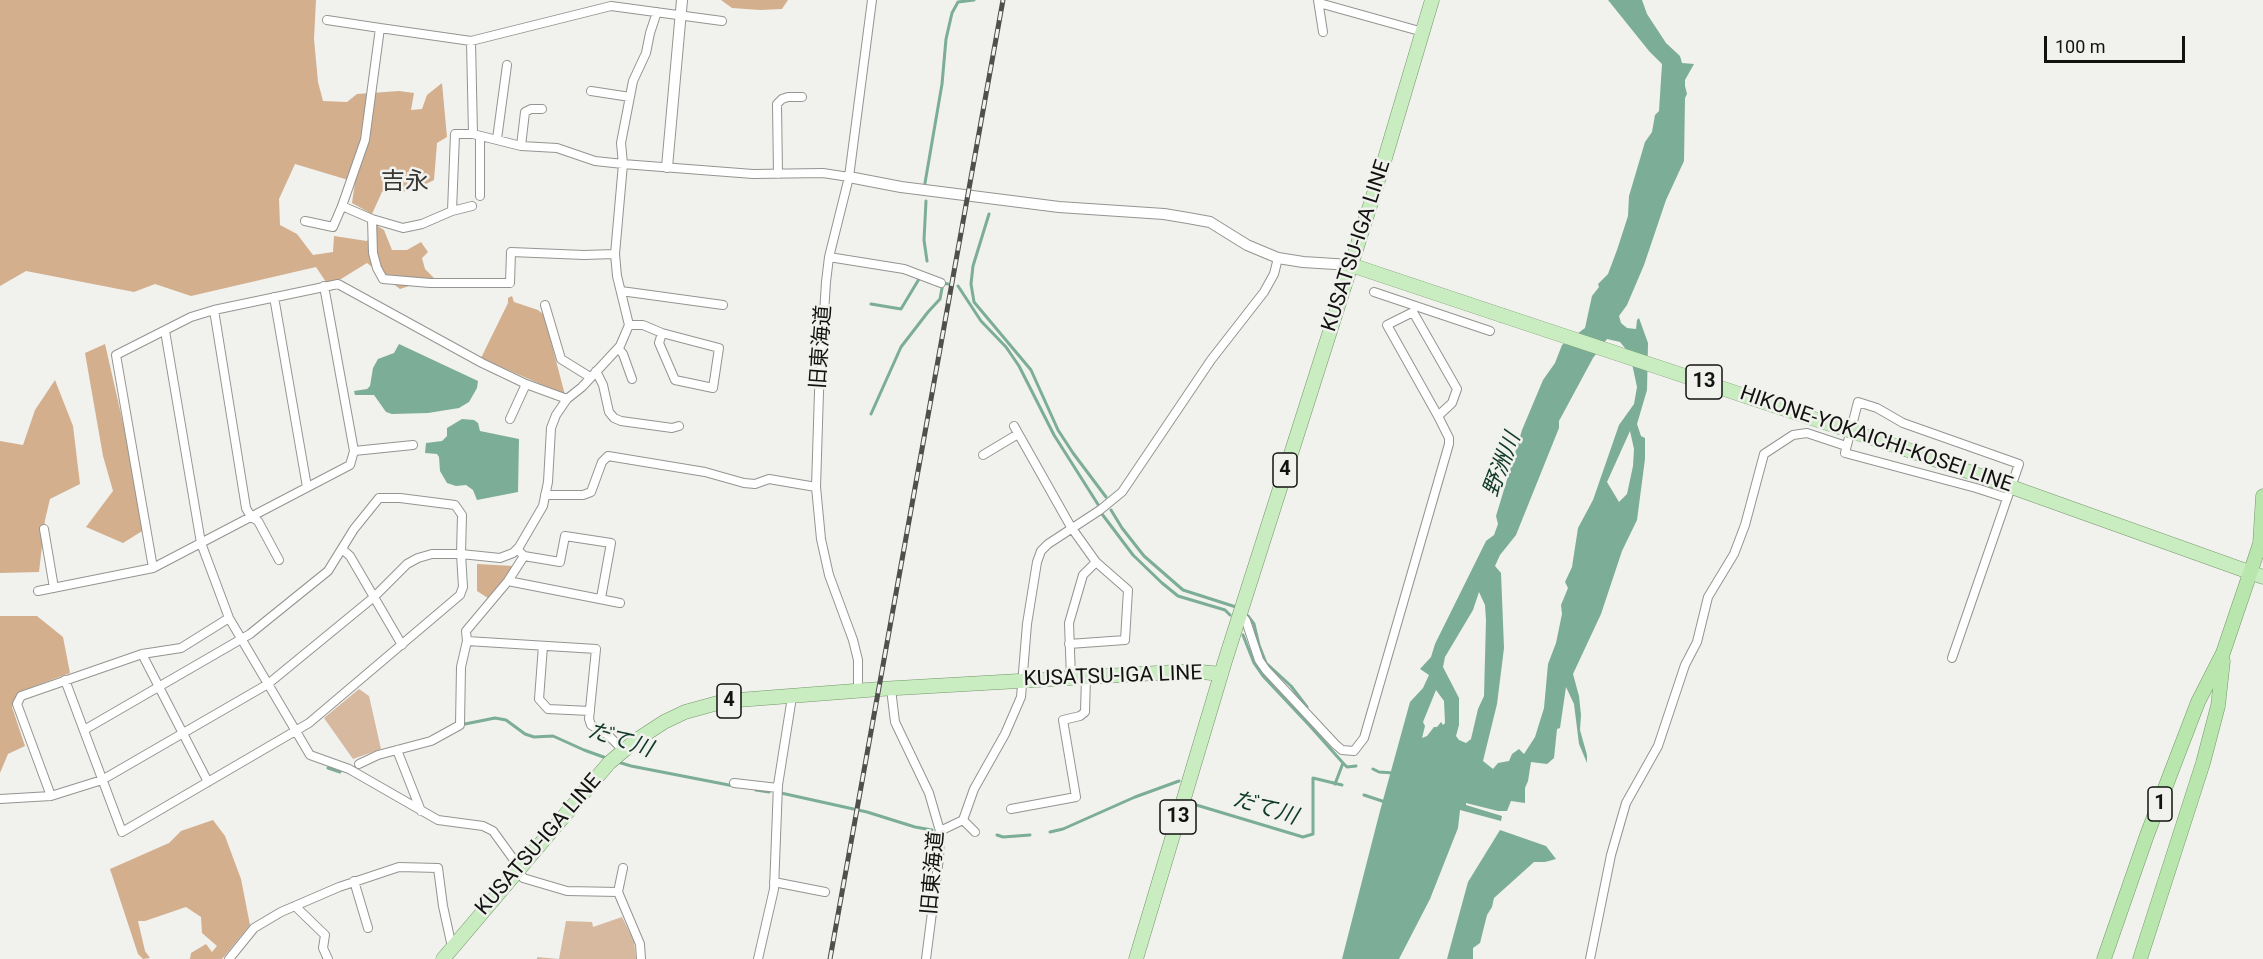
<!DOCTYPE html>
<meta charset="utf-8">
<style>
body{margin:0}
#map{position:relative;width:2263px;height:959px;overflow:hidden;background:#f1f1ee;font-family:Roboto,sans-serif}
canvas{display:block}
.scale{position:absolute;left:2044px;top:36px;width:141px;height:27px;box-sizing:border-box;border:3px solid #121211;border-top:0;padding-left:8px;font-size:18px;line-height:21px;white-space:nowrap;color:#121211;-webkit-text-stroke:4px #f1f1ee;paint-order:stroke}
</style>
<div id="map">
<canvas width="2263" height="959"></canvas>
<div class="scale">100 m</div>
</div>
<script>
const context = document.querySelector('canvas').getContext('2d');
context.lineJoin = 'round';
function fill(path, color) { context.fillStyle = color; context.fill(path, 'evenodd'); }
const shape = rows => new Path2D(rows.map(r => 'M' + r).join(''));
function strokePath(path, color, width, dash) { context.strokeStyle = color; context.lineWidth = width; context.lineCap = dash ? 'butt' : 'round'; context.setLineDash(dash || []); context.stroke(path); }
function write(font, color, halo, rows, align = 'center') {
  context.font = font + ' Roboto,"Noto Sans JP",sans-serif'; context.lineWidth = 5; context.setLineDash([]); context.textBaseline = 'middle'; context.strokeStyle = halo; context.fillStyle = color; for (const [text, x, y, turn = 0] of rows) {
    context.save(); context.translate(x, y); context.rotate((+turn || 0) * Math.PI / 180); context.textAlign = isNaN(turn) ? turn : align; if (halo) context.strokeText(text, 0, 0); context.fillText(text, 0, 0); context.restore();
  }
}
fill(shape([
 [359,689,369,696,381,749,353,759,324,718],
 [622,917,634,941,636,959,537,959,537,957,559,959,566,921,592,922,593,927]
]), '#d6b99f');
fill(shape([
 [0,0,316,0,314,39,318,82,323,101,347,102,357,94,399,91,414,93,411,110,422,109,427,95,442,83,447,137,437,143,434,180,411,191,382,192,372,214,352,203,355,182,295,164,279,199,280,225,297,234,313,255,333,252,334,236,367,241,376,225,384,230,392,250,407,250,421,242,428,252,422,258,425,269,434,278,400,289,367,263,341,279,326,282,316,267,191,296,155,284,134,292,26,271,0,286],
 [721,0,788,0,782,9,760,10,732,8],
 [512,296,514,302,538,310,544,315,565,395,481,358,508,303,508,298],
 [105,344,147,528,123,543,86,527,113,491,103,456,85,353],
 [55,380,73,426,80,484,50,499,45,520,39,572,0,573,0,441,23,445,35,410],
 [477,564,513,566,491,600,477,591],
 [0,616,37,616,63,637,70,673,19,692,12,707,25,746,8,754,0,773],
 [213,820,225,836,241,879,250,925,222,959,190,959,191,953,206,944,212,952,217,946,202,933,201,917,186,907,145,921,138,921,145,951,150,958,143,959,138,954,110,869,169,843,181,831]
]), '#d3af8e');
fill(shape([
 [1608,0,1642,0,1647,14,1666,43,1680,56,1682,63,1694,64,1685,80,1685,86,1687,94,1685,98,1684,161,1666,200,1644,265,1627,305,1619,316,1621,323,1627,328,1636,329,1637,320,1639,318,1648,343,1647,390,1637,424,1641,436,1645,438,1645,459,1637,520,1622,551,1601,614,1573,674,1579,696,1581,715,1580,730,1587,755,1587,763,1579,744,1574,704,1566,687,1560,728,1557,729,1554,758,1547,764,1531,762,1528,781,1525,788,1525,803,1511,801,1507,811,1498,811,1466,803,1466,805,1502,816,1501,821,1460,810,1458,828,1430,899,1399,959,1342,959,1380,811,1410,702,1423,688,1429,675,1420,669,1431,657,1435,644,1486,541,1494,535,1498,524,1496,516,1522,430,1543,380,1555,363,1562,345,1585,328,1592,296,1599,287,1598,284,1608,274,1617,250,1628,216,1629,196,1645,142,1652,132,1655,115,1659,111,1662,64,1649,51],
 [1607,339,1620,342,1630,354,1637,387,1634,404,1619,425,1593,500,1578,528,1572,567,1565,582,1568,588,1561,605,1562,614,1556,643,1548,664,1544,708,1535,737,1524,754,1519,749,1512,754,1509,761,1498,763,1493,769,1483,761,1497,704,1504,648,1501,573,1495,566,1500,555,1516,535,1559,428,1559,421,1593,358],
 [1630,431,1634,449,1633,466,1627,494,1619,502,1607,482],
 [1479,592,1485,605,1486,620,1484,696,1478,709,1471,739,1466,743,1459,740,1456,736,1459,725,1459,698,1443,667,1445,657,1473,610],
 [1436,690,1444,701,1445,723,1443,725,1441,722,1437,727,1434,727,1427,736,1422,738,1425,726,1423,722],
 [399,344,478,381,477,388,469,402,459,408,428,413,392,414,386,412,374,395,355,395,354,391,367,389,370,386,373,368,378,359,394,353],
 [462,419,474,420,478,423,480,431,519,439,518,492,477,500,473,490,466,485,456,486,447,483,440,471,439,457,437,454,425,453,426,443,442,441,447,436,447,428],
 [1500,830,1546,846,1556,859,1545,862,1534,862,1494,898,1492,907,1487,915,1480,943,1473,948,1473,959,1447,959,1468,882]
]), '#7cad96');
strokePath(shape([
 [925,183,942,84,946,39,952,13,958,2,974,0],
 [926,201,924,240,927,261],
 [989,214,973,266,971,284,974,302,1031,370,1058,430,1073,453,1106,497],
 [958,286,981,321,1006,347,1019,366,1054,435,1099,506],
 [871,304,901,309,919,279],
 [871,414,901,347,928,312,940,299,943,283,948,284],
 [1111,510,1122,528,1144,556,1183,590,1236,607],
 [1102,514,1133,555,1162,583,1178,596,1225,610,1230,615],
 [1248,616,1254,624,1259,645,1266,663,1291,686,1307,707],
 [1243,635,1254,663,1263,676,1310,726],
 [465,724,495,718,506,720,525,734,534,737,553,736,584,750,609,759],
 [1310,726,1343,763,1347,767,1356,766],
 [618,762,631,766,734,786],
 [328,768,340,772],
 [1373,769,1379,772,1394,773],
 [1335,784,1343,763],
 [756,790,769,792],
 [781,793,867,812,915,827,932,830],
 [1364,795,1385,802],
 [1193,804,1303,837,1313,834,1313,778,1342,785],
 [1050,832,1063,829,1135,797,1179,781],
 [997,835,1003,837,1030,835]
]), '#7cad96', 3);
const minor = shape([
 [1318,0,1323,32],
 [1319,3,1423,32],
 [327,20,380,28],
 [471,41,473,134],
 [591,91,630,97],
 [497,139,507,65],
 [521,146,525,112,531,109,542,109],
 [778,174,777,104,782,99,788,97,802,97],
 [480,196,480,136],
 [342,206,365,140,380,28,471,41,611,6,722,21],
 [452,211,472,206],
 [372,219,403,228,422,224,452,211,455,134,473,134,521,146,557,148,595,161,623,164,753,174,823,173,849,177],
 [305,221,333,227,342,206,372,219,373,253,377,268,383,279,430,283,510,283,511,252,584,255,615,254],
 [829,257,904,269,941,283],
 [621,291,723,305],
 [1374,292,1490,331],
 [274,297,307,487],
 [545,305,561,359,590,377],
 [214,310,246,508,251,517,258,521,279,560],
 [1413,312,1457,389,1452,403,1438,416,1387,325,1413,312],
 [629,325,643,325,662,333,719,348,713,388,675,380,659,343,662,333],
 [165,331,201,543,229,618,310,755,349,769,438,820,483,826,493,831,514,860,523,878,567,891,618,892,640,944,641,959],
 [618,348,623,354,632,379],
 [596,371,603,385,609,412,614,418,621,421,672,428,679,426],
 [510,419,526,384],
 [1014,426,1071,527,1096,562,1128,590,1125,640,1069,644],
 [354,451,413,445],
 [983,455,1018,434],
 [545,495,583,495,591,492,602,462,608,456,705,472,744,483,755,484,769,479,816,487],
 [44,529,54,588],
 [342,549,350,556,402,645],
 [517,549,524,556,560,562,565,536,611,543,601,598],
 [524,556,508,581,620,603],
 [153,568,116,355,191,317,214,310,338,284,482,363,526,384,567,399],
 [38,591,153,568,350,465,354,451,324,286],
 [1240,613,1246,621,1259,660,1266,670,1335,744,1342,750,1354,751,1364,738,1449,444,1449,438,1438,416],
 [467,641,596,649,589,719,591,725,608,735,623,750],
 [543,646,539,699,548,709,590,711],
 [142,654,208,782],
 [1952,658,2019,464,1903,423,1877,408,1858,402,1845,453,1976,488,2007,498],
 [1071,678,1069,623,1083,575,1096,562],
 [65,680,122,832,309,723,460,595,463,587,461,554,462,515,455,505,400,498,379,498,354,529,328,571,250,634,84,730],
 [891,689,895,722,929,793,940,831,939,858,926,959],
 [858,691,858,660,853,640,829,575,821,539,816,487,819,392,826,282,829,257,849,177,872,0],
 [397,750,421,811],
 [359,764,378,755,431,741,460,725,461,667,467,641,466,631,508,581],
 [734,783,778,788],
 [51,796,17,704,21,696,142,654,181,648,229,618],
 [0,799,51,796,102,780,268,684,374,597,407,564,418,558,432,554,461,554,500,558,513,553,519,547,543,506,548,482,551,428,556,415,567,399,582,387,620,346,629,325,617,276,615,254,623,164,621,143,633,81,646,53,650,33,657,12],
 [1011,809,1076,797,1063,720,1080,716,1085,712,1086,677],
 [963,820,975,832],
 [940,831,963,820,974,789,1005,734,1021,697,1027,624,1037,562,1041,551,1048,544,1100,510,1122,492,1211,360,1264,292,1274,274,1278,258],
 [354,881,368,928],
 [774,882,825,892],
 [618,892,623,868],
 [295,906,325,935,323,948,328,959],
 [229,959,254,928,281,912,339,887,399,867,438,868,443,906,452,947],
 [758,959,774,889,778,785,792,697],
 [1590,959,1611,855,1626,803,1658,746,1685,665,1697,642,1708,597,1734,554,1745,525,1764,454,1793,435,1807,433,1846,446]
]);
const tertiary = shape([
 [667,167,682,0],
 [849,177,901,187,1059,207,1164,214,1188,218,1210,222,1247,245,1278,258,1303,262,1351,265]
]);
const primary = shape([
 [1351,265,1501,315],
 [1908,450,2263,577],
 [443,959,609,763,635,741,664,722,685,712,725,701,880,689,1192,671,1221,674],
 [1136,959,1225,661,1383,165,1432,0]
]);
const trunk = shape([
 [2260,544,2263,496],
 [2104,959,2147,835,2198,702,2223,653,2263,535],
 [2140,959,2203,763,2218,706,2223,661]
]);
strokePath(minor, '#949491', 10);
strokePath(tertiary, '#949491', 12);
strokePath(primary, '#739868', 15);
strokePath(trunk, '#739868', 15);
strokePath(minor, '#fff', 8);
strokePath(tertiary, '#fff', 10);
strokePath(primary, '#caecc1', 14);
strokePath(trunk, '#b8e6ac', 14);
const rail = shape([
 [830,959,1003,0]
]);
strokePath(rail, '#4f4f4d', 5);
strokePath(rail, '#f1f1ee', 3, [9]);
const primaryBridge = shape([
 [1501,315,1908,450]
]);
strokePath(primaryBridge, '#739868', 15, []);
strokePath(primaryBridge, '#caecc1', 14);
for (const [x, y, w] of [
 [1704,382,36],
 [1285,470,24],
 [729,701,24],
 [2160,804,24],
 [1178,817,36]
]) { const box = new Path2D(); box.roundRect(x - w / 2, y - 17, w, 34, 4.5); context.fillStyle = '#f1f1ee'; context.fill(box); strokePath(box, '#121211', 1.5); }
write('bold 20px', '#121211', null, [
 ["13",1704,382],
 ["4",1285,470],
 ["4",729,701],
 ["1",2160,804],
 ["13",1178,817]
]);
write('21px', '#121211', '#f1f1ee', [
 ["KUSATSU-IGA LINE",1357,246,-72],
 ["旧東海道",822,347,-86],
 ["HIKONE-YOKAICHI-KOSEI LINE",1876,440,19],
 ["KUSATSU-IGA LINE",1113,677,-2],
 ["KUSATSU-IGA LINE",539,845,-49],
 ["旧東海道",934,873,-85]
]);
write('italic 22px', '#0e3928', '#f1f1ee', [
 ["野洲川",1503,465,-69],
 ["だて川",620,741,18],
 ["だて川",1265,809,17]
]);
write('24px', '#373735', '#f1f1ee', [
 ["吉永",405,183]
]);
</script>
